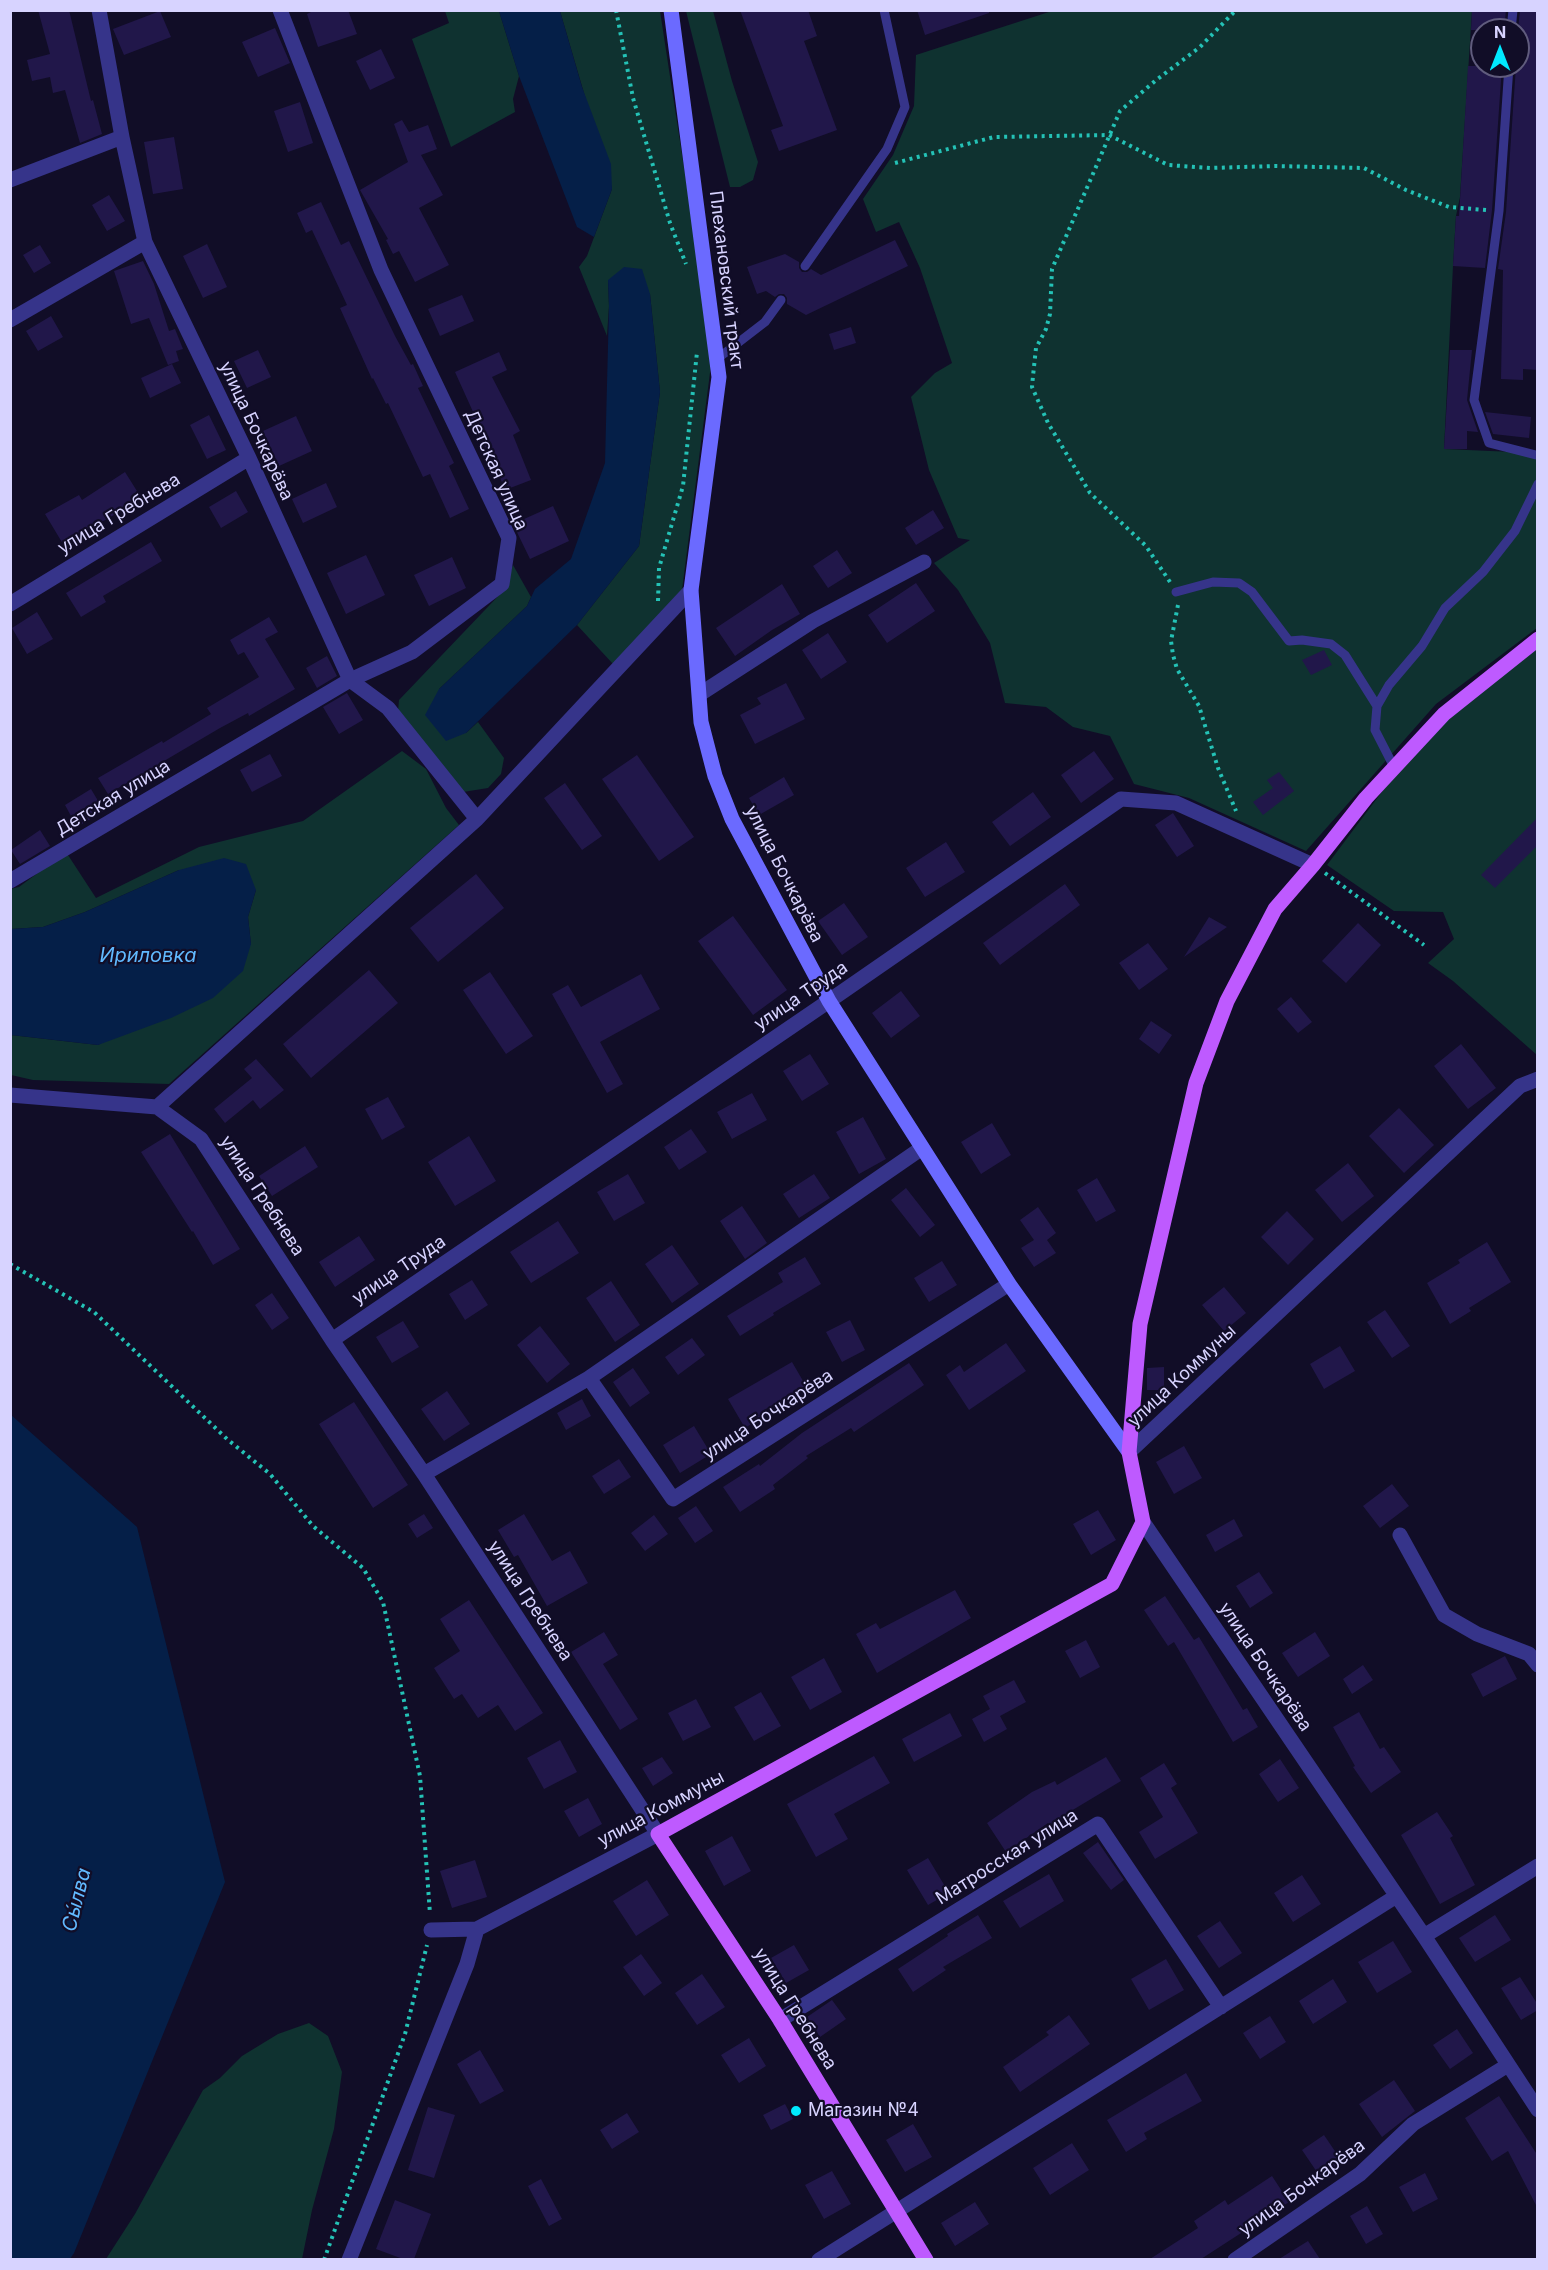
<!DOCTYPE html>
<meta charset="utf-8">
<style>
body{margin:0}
#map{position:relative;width:1548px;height:2270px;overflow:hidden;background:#110d27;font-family:Inter,sans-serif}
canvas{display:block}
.frame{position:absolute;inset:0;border:12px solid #d7d3ff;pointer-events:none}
.north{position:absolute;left:1470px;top:18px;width:60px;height:60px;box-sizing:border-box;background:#110d27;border:2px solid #605c7d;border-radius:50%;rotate:0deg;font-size:16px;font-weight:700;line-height:24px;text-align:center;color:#d7d3ff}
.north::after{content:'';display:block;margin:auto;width:21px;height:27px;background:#00e9fe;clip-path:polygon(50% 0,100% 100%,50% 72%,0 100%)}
</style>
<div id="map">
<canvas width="1548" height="2270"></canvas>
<div class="frame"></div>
<div class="north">N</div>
</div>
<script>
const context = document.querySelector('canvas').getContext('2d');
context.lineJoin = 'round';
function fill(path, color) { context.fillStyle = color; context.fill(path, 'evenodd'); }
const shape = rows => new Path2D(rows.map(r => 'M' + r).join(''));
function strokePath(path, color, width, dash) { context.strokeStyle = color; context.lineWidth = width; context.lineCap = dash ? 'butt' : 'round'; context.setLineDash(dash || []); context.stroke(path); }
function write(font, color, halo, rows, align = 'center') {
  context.font = font + ' Inter,sans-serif'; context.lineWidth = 4.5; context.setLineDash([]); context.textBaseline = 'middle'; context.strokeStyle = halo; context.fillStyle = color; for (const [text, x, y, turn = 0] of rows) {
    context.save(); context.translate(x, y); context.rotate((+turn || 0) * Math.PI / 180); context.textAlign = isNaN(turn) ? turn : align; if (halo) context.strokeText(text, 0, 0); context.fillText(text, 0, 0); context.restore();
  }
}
fill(shape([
 [445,11,499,11,519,76,513,99,515,112,451,147,412,39,449,23],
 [560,11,660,11,694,233,711,365,682,590,613,664,577,625,639,546,660,392,650,294,608,280,609,306,607,336,579,267,587,256,612,189],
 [686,11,713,11,732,81,758,162,753,180,740,187,730,187],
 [1052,11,1472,11,1460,197,1456,216,1453,266,1444,449,1537,453,1537,628,1436,704,1306,851,1189,798,1134,784,1110,736,1073,727,1046,707,1005,703,990,643,958,590,934,563,970,540,958,538,929,470,911,397,935,373,952,363,920,268,899,222,876,232,863,199,893,155,914,106,916,55],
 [513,565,531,597,527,606,439,689,466,733,478,722,504,758,501,774,488,788,463,792,398,711,399,700,504,590],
 [1537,647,1537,1055,1453,981,1428,963,1454,939,1443,912,1394,911,1327,865,1384,789,1446,721],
 [402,751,426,769,446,808,459,825,169,1084,33,1080,11,1075,11,1035,98,1045,251,944,248,917,256,890,179,870,85,912,43,927,11,929,10,889,19,887,66,852,96,898,199,847,303,821],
 [309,2023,328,2036,342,2072,334,2129,312,2210,302,2259,106,2259,135,2214,203,2090,220,2078,242,2056,278,2034]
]), '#0f3230');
fill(shape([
 [499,11,560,11,582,87,611,164,612,189,594,237,577,227,519,76],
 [624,267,642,269,650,294,660,392,639,546,577,625,466,733,446,741,425,715,439,689,527,606,535,589,571,559,605,463,609,306,608,280],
 [224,858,246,864,256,890,248,917,251,944,243,971,213,998,171,1018,98,1045,11,1035,11,929,43,927,85,912,179,870],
 [10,1414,137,1527,225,1882,74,2253,70,2259,11,2259]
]), '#051f48');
fill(shape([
 [38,10,69,10,91,101,93,100,102,134,80,143,65,90,53,93,50,77,32,81,27,60,50,54],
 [315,10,348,10,357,34,318,47,307,14],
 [740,10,808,10,817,36,804,41,837,130,779,151,771,130,783,126],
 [917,10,989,10,989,13,925,35],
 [1472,10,1506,10,1504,30,1471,30],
 [1520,10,1538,10,1538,370,1523,369,1523,380,1501,379,1503,270,1498,269,1506,212,1516,66,1519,66,1522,30,1518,30],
 [160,11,171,37,124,55,113,29],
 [275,28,290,63,258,77,242,42],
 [381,49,395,78,370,90,356,61],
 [1468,66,1502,66,1492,210,1485,268,1453,266,1456,216,1459,216],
 [300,102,313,143,288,152,274,111],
 [402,120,409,132,428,125,437,149,421,155,443,195,419,208,449,265,415,282,399,251,393,254,386,240,388,239,360,190,408,162,394,124],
 [174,137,183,189,153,194,144,142],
 [109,195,125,221,107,231,92,205],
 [321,202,341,245,349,241,395,336,411,365,413,364,423,386,418,388,454,463,449,466,469,509,450,518,430,474,423,477,388,403,386,404,373,378,372,379,340,308,347,305,312,230,306,233,297,213],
 [895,240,908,266,806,315,787,304,787,298,784,294,779,294,775,297,766,291,757,294,747,267,785,254,799,262,799,268,802,272,807,272,811,269,821,275],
 [207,244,227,287,203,298,183,256],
 [40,245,51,263,34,273,23,255],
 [143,261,154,284,169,331,175,329,183,349,176,351,179,361,168,365,149,318,131,324,114,271],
 [462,295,474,321,440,336,428,309],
 [51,316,63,337,38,351,26,331],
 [851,327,856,343,834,350,829,334],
 [258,350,271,377,247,388,234,361],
 [1450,350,1472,350,1467,400,1478,432,1467,431,1467,449,1444,449],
 [499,352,507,370,492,377,520,431,513,435,531,480,505,490,488,448,486,449,469,417,474,414,455,372],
 [172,364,181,383,150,398,141,378],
 [1485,412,1531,417,1529,438,1493,434],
 [209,415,226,450,207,459,190,425],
 [296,416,312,451,279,466,263,431],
 [125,472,142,499,63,544,45,514,79,495,82,500],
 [326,483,337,507,303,523,292,499],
 [236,491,248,512,221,528,209,507],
 [553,506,569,541,530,559,513,524],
 [933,510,944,528,916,545,905,528],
 [151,542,162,561,103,596,106,602,81,617,66,593],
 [837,550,852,573,828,588,813,566],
 [366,555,385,595,346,614,327,573],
 [452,557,466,588,429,606,414,575],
 [916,583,935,611,887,643,868,615],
 [782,584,800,614,772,630,735,656,716,628],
 [37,612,53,639,27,654,12,628],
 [269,617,278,632,265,639,295,689,249,716,248,713,220,728,108,794,98,778,162,741,163,743,211,714,207,708,259,677,244,652,238,655,230,640],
 [828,633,847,662,821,679,802,650],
 [1324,650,1332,665,1311,675,1302,660],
 [327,656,337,676,317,688,306,668],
 [786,683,805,719,755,744,740,715,761,704,757,698],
 [347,693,363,720,339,734,323,707],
 [1094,751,1114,779,1081,803,1061,775],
 [270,754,282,776,252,792,240,770],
 [637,755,694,837,659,861,602,779],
 [1279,772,1294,791,1263,815,1253,802,1273,788,1267,780],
 [784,777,794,795,759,815,749,798],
 [565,783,602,836,582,850,544,798],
 [91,789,104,811,77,827,65,805],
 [1033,792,1051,817,1010,846,992,822],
 [1173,813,1194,846,1177,857,1155,825],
 [1538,817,1538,845,1495,888,1481,875],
 [40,830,50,846,20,864,11,850],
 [946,842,965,872,925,897,906,868],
 [476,874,504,908,438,962,410,928],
 [1065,884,1080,905,1000,965,983,943],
 [844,903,868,937,842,955,818,921],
 [733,916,787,990,753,1015,698,941],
 [1209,917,1227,927,1184,957],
 [1358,923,1381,945,1346,983,1322,961],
 [1148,943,1168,969,1139,990,1119,963],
 [369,970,398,1003,311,1078,283,1044],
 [490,972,533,1036,506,1054,463,990],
 [641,974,660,1009,600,1042,623,1084,607,1093,552,994,568,985,581,1007],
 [901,991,920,1016,891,1038,872,1013],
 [1291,997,1312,1022,1298,1033,1277,1009],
 [1151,1021,1172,1035,1159,1054,1139,1039],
 [1461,1044,1496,1088,1468,1109,1434,1066],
 [810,1054,829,1084,802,1101,783,1071],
 [256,1059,284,1090,260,1109,253,1100,225,1123,214,1109,252,1078,244,1069],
 [752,1093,767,1120,732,1139,717,1112],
 [388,1097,405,1127,382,1140,365,1109],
 [1399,1108,1434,1145,1404,1173,1369,1136],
 [863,1117,886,1159,859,1174,836,1132],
 [992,1123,1011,1155,981,1174,961,1142],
 [691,1129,707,1152,679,1170,664,1147],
 [170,1134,240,1249,213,1265,193,1231,192,1232,141,1152],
 [469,1136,496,1181,455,1206,428,1162],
 [305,1146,318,1167,272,1196,259,1176],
 [1348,1163,1374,1196,1342,1222,1315,1190],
 [628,1174,645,1203,614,1221,597,1192],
 [814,1174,830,1198,799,1218,783,1194],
 [1097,1178,1116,1211,1096,1222,1077,1190],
 [906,1188,935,1225,920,1237,891,1200],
 [742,1206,767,1243,745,1259,720,1221],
 [1038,1207,1056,1233,1047,1240,1056,1253,1034,1267,1021,1248,1034,1240,1020,1220],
 [1287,1211,1314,1239,1288,1265,1261,1237],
 [558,1221,579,1253,531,1283,510,1252],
 [359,1236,375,1260,335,1287,319,1262],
 [1487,1242,1511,1282,1469,1308,1471,1311,1450,1324,1427,1283,1460,1263,1458,1260],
 [672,1245,699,1284,672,1303,645,1264],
 [805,1257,821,1284,773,1313,774,1315,740,1336,727,1316,783,1282,778,1273],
 [942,1261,957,1285,929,1302,914,1278],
 [472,1280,488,1305,465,1320,449,1294],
 [611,1281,640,1325,615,1342,586,1298],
 [1224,1287,1246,1313,1224,1331,1202,1305],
 [272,1293,289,1318,272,1330,255,1305],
 [1385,1310,1410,1346,1392,1358,1367,1322],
 [850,1320,865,1350,842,1362,826,1332],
 [403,1321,419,1347,392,1363,376,1337],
 [540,1326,570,1364,547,1383,517,1345],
 [692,1338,705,1355,678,1375,665,1357],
 [1006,1343,1026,1371,969,1410,946,1375,960,1365,964,1372],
 [1340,1346,1355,1371,1324,1389,1310,1364],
 [792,1362,806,1386,764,1410,767,1414,745,1428,728,1399],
 [909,1363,924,1385,854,1432,851,1428,806,1456,808,1458,773,1485,775,1489,740,1512,723,1487,759,1464,760,1466,802,1433],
 [1164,1367,1164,1390,1147,1390,1147,1368],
 [633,1368,650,1393,630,1407,613,1382],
 [447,1391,470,1424,444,1441,421,1409],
 [582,1399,591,1416,566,1430,557,1413],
 [354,1402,408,1485,373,1508,319,1424],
 [694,1426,711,1454,680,1473,663,1445],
 [1184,1446,1202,1478,1174,1494,1156,1462],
 [619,1459,631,1477,604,1494,592,1476],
 [1392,1484,1409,1506,1380,1528,1363,1506],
 [696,1506,713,1531,695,1543,678,1518],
 [1098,1510,1116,1540,1091,1555,1073,1524],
 [424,1514,433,1528,417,1538,408,1524],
 [524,1514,552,1561,570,1551,588,1583,547,1606,518,1555,514,1557,498,1530],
 [654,1515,668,1534,645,1551,631,1533],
 [1234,1519,1243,1536,1215,1552,1206,1535],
 [1259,1572,1273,1593,1250,1608,1236,1586],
 [955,1590,971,1618,877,1673,856,1634,876,1623,880,1629],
 [1165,1596,1194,1640,1199,1637,1243,1710,1247,1708,1258,1727,1233,1742,1174,1642,1168,1646,1144,1610],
 [469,1600,543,1713,515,1731,498,1705,478,1718,462,1694,454,1699,434,1668,460,1651,440,1619],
 [604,1632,618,1655,603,1664,638,1719,620,1730,571,1652],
 [1315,1632,1330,1656,1298,1677,1282,1653],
 [1086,1640,1100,1667,1080,1678,1065,1651],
 [1505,1656,1517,1679,1483,1697,1471,1674],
 [824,1658,842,1692,810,1710,791,1677],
 [1363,1665,1373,1680,1352,1694,1343,1679],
 [1014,1680,1026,1702,1000,1716,1007,1729,984,1742,972,1719,990,1709,983,1696],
 [761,1692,781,1726,754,1741,734,1707],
 [696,1699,711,1727,683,1741,668,1713],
 [1359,1712,1380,1749,1384,1747,1401,1772,1371,1793,1353,1767,1355,1766,1333,1727],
 [950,1713,962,1736,914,1762,902,1739],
 [560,1740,577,1772,544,1789,527,1758],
 [874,1756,890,1783,834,1814,848,1839,816,1857,787,1804],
 [662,1757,673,1773,653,1786,642,1768],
 [1106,1757,1121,1781,1071,1811,1074,1817,1051,1829,1048,1823,1006,1852,987,1823,1032,1792,1055,1781,1057,1785],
 [1280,1759,1299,1788,1278,1802,1259,1774],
 [1164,1763,1177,1784,1171,1788,1198,1833,1155,1859,1139,1832,1163,1817,1140,1778],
 [588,1798,602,1824,579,1837,564,1811],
 [1437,1812,1453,1836,1450,1838,1475,1885,1440,1904,1401,1835],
 [732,1836,751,1871,724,1886,705,1851],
 [1098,1842,1124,1880,1111,1890,1083,1853],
 [928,1858,949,1893,928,1905,907,1870],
 [475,1860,487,1897,452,1908,440,1871],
 [1049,1874,1064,1901,1020,1928,1003,1901],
 [1302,1875,1321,1904,1293,1922,1274,1893],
 [647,1880,669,1915,636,1936,613,1901],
 [978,1915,992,1938,943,1967,946,1970,913,1992,898,1969,948,1936,947,1934],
 [1495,1915,1511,1940,1475,1962,1459,1938],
 [1220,1921,1242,1953,1219,1968,1197,1936],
 [1393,1941,1412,1972,1377,1993,1358,1962],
 [794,1945,809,1970,786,1983,771,1958],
 [641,1954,662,1983,644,1996,623,1967],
 [1166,1959,1184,1990,1149,2010,1131,1979],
 [702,1974,725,2007,697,2025,675,1993],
 [1520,1977,1538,2005,1538,2010,1521,2020,1501,1988],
 [1333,1979,1347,2002,1313,2024,1299,2001],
 [832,2000,846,2019,820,2037,807,2017],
 [1069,2015,1090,2044,1020,2092,1003,2067,1049,2035,1046,2032],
 [1270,2016,1286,2042,1260,2059,1243,2033],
 [1457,2029,1473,2053,1450,2069,1433,2045],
 [749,2038,766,2066,739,2083,721,2055],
 [480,2050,504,2091,480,2104,457,2064],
 [1186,2073,1202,2101,1144,2133,1147,2139,1126,2152,1107,2120],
 [1394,2080,1415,2111,1382,2137,1359,2104],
 [1499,2096,1538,2156,1538,2209,1508,2151,1492,2161,1465,2118],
 [785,2104,793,2119,771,2130,763,2115],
 [428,2107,455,2115,434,2178,408,2170],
 [627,2113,639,2132,612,2149,600,2130],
 [913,2124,932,2157,905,2172,886,2140],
 [1324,2135,1343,2163,1321,2178,1302,2150],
 [1072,2143,1089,2170,1050,2195,1033,2168],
 [832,2171,851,2204,824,2219,805,2185],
 [1425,2173,1438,2199,1413,2212,1399,2187],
 [1272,2176,1289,2202,1201,2259,1150,2259,1198,2228,1194,2221,1225,2200,1228,2205],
 [541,2179,562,2219,549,2226,528,2186],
 [395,2200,431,2214,414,2259,403,2259,376,2249],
 [975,2202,989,2224,955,2246,941,2223],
 [1367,2206,1383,2234,1366,2244,1350,2216],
 [1308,2241,1320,2259,1279,2259]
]), '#21174a');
strokePath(shape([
 [616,10,633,98,670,223,686,264],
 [895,163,994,137,1109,135,1168,165,1210,168,1275,166,1364,168,1406,190,1449,207,1486,210],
 [1170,582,1146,546,1090,493,1048,423,1032,387,1033,376,1036,348,1046,329,1050,314,1052,269,1120,111,1155,81,1200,47,1236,10],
 [658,601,659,568,683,486,697,352],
 [1178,605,1171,641,1173,655,1177,669,1199,706,1218,768,1236,811],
 [1325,873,1424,945],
 [10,1264,94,1312,227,1439,270,1474,313,1526,363,1568,383,1602,420,1776,430,1914],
 [324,2260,405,2034,427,1945]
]), '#24c2b6', 4, [3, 4.5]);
strokePath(shape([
 [1511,30,1513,10],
 [1509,66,1499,211,1474,400,1489,443,1536,455],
 [805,266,887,149,905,107,884,10],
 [717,359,765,322,781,300],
 [1176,592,1213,582,1239,583,1252,592,1289,641,1302,640,1331,644,1345,655,1377,706],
 [1394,767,1375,730,1377,706,1389,685,1422,646,1445,608,1483,572,1515,531,1538,484]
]), '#36348a', 9);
strokePath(shape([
 [99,10,122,137,145,242,249,458,350,680,388,708,477,819],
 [10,180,122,137],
 [10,320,145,242],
 [10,604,249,458],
 [700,694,813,621,924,562],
 [10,881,350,680,412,652,502,584,509,538,381,270,280,10],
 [10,1095,157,1107,201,1139,332,1340,424,1474,658,1834,477,1929,467,1964,349,2260],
 [157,1107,477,819,691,590],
 [332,1340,829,1001,1121,799,1176,803,1313,865],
 [589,1378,673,1499,1009,1284],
 [1129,1452,1520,1086,1538,1079],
 [424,1474,589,1378,922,1148],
 [1143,1522,1424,1936,1538,2110],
 [1400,1535,1444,1615,1477,1634,1529,1654,1538,1665],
 [431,1930,477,1929],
 [1424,1936,1538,1866],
 [780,2020,1098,1824,1221,2007],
 [819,2260,1395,1897],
 [1235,2260,1360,2174,1413,2124,1508,2065]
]), '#36348a', 15);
strokePath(shape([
 [671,10,719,377,691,590,701,722,715,776,732,819,829,1001,1009,1284,1129,1452]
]), '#6b6aff', 15);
strokePath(shape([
 [926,2260,780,2020,658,1834,1112,1584,1143,1522,1129,1452,1140,1324,1196,1083,1227,1001,1275,909,1313,865,1366,798,1444,714,1538,639]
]), '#be5aff', 15);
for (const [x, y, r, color] of [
 [796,2111,6,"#00e9fe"]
]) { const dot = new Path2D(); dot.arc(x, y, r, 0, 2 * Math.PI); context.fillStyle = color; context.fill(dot); strokePath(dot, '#110d27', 2); }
write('18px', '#d7d3ff', '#110d27', [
 ["Плехановский тракт",726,280,83],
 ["улица Бочкарёва",256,431,65],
 ["Детская улица",496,470,66],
 ["улица Гребнева",119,514,-31],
 ["Детская улица",113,798,-31],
 ["улица Бочкарёва",784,874,63],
 ["улица Труда",801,996,-34],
 ["улица Гребнева",262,1196,57],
 ["улица Труда",399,1270,-34],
 ["улица Коммуны",1182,1376,-43],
 ["улица Бочкарёва",768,1415,-33],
 ["улица Гребнева",530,1601,57],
 ["улица Бочкарёва",1265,1667,56],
 ["улица Коммуны",661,1809,-28],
 ["Матросская улица",1007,1857,-32],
 ["улица Гребнева",795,2009,58],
 ["улица Бочкарёва",1302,2188,-36]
]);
write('18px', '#d7d3ff', '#110d27', [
 ["Магазин №4",808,2111]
], 'left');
write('italic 20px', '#61b9ff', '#110d27', [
 ["Ириловка",148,956],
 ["Сы́лва",77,1900,-76]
]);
</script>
